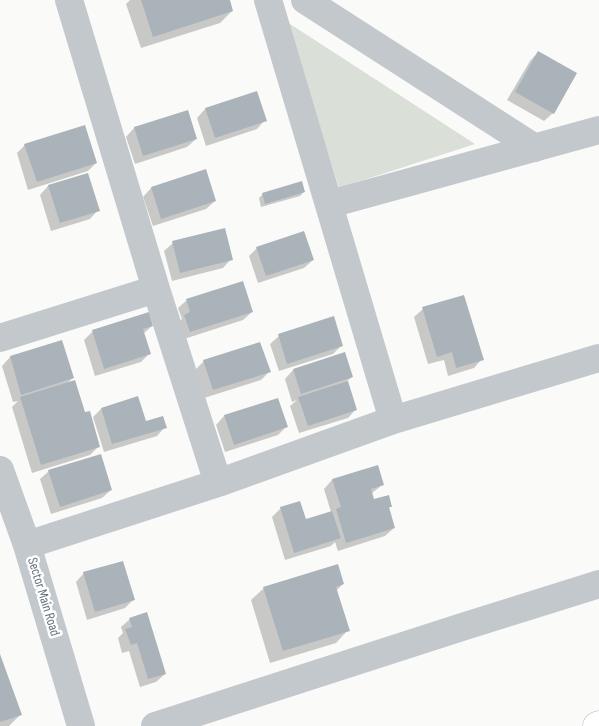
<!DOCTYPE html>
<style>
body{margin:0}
canvas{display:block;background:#fafaf8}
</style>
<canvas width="599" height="726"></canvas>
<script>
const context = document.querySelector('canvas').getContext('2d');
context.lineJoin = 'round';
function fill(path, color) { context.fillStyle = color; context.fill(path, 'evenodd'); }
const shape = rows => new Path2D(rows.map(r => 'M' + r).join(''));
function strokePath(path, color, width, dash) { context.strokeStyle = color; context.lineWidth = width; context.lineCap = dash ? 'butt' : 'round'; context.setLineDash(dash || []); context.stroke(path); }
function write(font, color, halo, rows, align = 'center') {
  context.font = font + ' "Sofia Sans Condensed",sans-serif'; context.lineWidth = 5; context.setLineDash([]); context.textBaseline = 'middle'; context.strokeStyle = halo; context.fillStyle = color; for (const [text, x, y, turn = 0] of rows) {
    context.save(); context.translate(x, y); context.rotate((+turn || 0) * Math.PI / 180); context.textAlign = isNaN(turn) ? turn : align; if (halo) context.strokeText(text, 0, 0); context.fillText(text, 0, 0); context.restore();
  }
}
fill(shape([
 [287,22,475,144,339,188]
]), '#dadfd7');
fill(shape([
 [130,0,229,0,232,11,220,23,141,48,126,4],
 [538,52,553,113,544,121,507,100,530,61],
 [256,93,265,120,257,129,206,146,197,118,205,109],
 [187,111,196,139,187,147,135,164,126,137,134,128],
 [25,145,96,163,88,171,28,190,17,153],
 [205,171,215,201,206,209,153,226,143,197,151,188],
 [87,174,98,210,90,219,51,231,40,195,48,186],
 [304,192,300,196,261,207,259,198,263,194],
 [173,243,231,259,223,268,172,281,164,251],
 [257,248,313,260,304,268,258,283,249,256],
 [187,300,252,312,243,320,181,340,176,324,182,319,178,308],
 [423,309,482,359,474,368,448,376,444,360,428,364,414,317],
 [152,326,143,334,149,354,141,362,95,376,84,340,93,331],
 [279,336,342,345,333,354,279,371,270,344],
 [61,342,73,378,66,384,99,446,90,455,32,473,12,407,18,401,13,402,2,366,10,357],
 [344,354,352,377,347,381,356,409,348,418,299,433,290,406,297,400,292,402,285,379,293,370],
 [204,361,269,372,261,380,204,398,195,370],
 [137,398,145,422,165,427,157,436,104,452,93,417,101,409],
 [277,400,286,427,278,435,225,452,216,425,224,416],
 [377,467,382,485,371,494,373,501,391,506,388,509,394,528,385,536,338,551,335,542,331,546,285,560,272,517,281,508,305,520,331,512,324,489,332,480],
 [49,471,111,490,102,498,51,514,40,479],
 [84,573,133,600,125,608,87,620,76,582],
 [343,584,336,591,348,630,336,643,270,663,251,600,264,588],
 [130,619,165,674,156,682,140,687,129,651,122,653,118,638,123,633,121,627],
 [0,657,21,714,9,726,0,726]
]), '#0003');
fill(shape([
 [141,0,230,0,233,11,153,37],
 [538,51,577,73,554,114,515,92],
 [257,91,267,121,215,138,205,108],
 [188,110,197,139,143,156,134,127],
 [85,125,97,163,37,182,24,144],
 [206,169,216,201,161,219,151,187],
 [88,173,100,211,60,223,48,185],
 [302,181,305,192,265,204,262,193],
 [225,228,233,260,180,273,172,241],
 [304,231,314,260,266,276,256,247],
 [243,281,253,312,190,332,184,315,190,312,186,299],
 [464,295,484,360,456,368,452,352,437,357,422,307],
 [149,312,153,326,143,329,151,354,104,369,92,330],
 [334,316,343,346,287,364,278,334],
 [62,340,74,378,21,395,10,356],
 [260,342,271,372,213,390,203,360],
 [345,352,353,377,301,394,293,369],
 [75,380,85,412,90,411,100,447,41,465,20,397],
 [348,381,357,410,308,426,298,397],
 [138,396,146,421,163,416,167,428,112,444,101,408],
 [278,398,288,427,234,445,224,415],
 [101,454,112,490,60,507,48,470],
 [378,465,384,485,371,489,374,499,389,495,392,507,389,507,395,528,346,543,336,509,341,507,332,479],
 [300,501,306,519,332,511,341,538,294,553,280,507],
 [123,561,135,600,95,612,83,572],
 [338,564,344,584,336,587,350,631,283,651,263,587],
 [147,612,166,674,148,679,137,643,131,645,125,629,132,627,129,618],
 [0,654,22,715,0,722]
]), '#aab3b9');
const secondary = shape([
 [597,726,599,725]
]);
strokePath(secondary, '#b3babf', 29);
strokePath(shape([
 [69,0,156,289,218,483],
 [268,0,393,420],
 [305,0,535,148],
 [330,204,599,130],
 [0,338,156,289],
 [27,545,218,483,393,420,599,358],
 [155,726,462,627,599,584]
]), '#c3c8cc', 28);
strokePath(shape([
 [0,470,27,545,81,726]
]), '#c3c8cc', 28);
strokePath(secondary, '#fff', 28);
write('14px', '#657683', '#fff', [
 ["Sector Main Road",43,597,73]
]);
</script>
